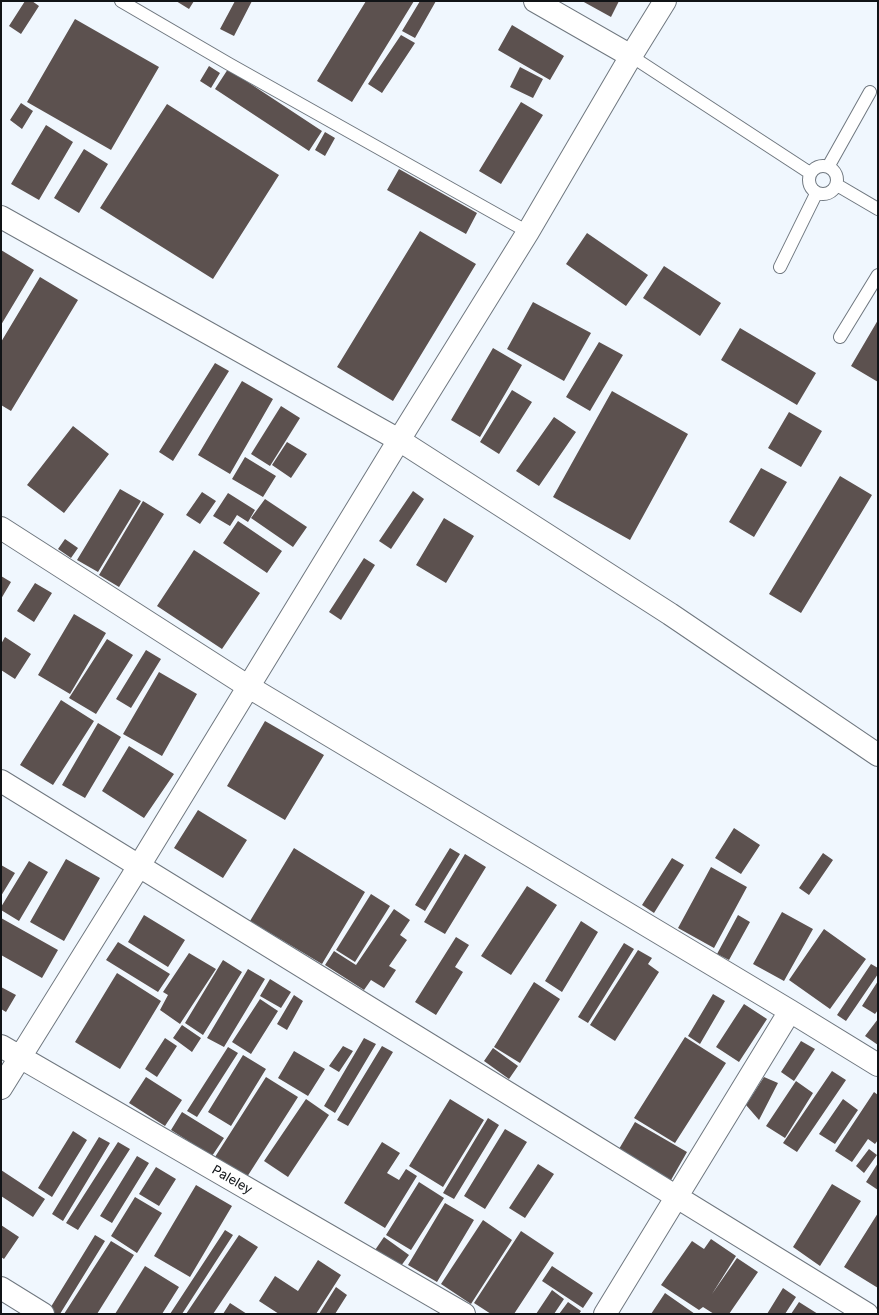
<!DOCTYPE html>
<style>
body{margin:0}
#map{position:relative;width:879px;height:1315px;overflow:hidden;background:#f0f7fe;font-family:Inter,sans-serif}
canvas{display:block}
.frame{position:absolute;inset:0;border:2px solid #111417;pointer-events:none}
</style>
<div id="map">
<canvas width="879" height="1315"></canvas>
<div class="frame"></div>
</div>
<script>
const context = document.querySelector('canvas').getContext('2d');
context.lineJoin = 'round';
function fill(path, color) { context.fillStyle = color; context.fill(path, 'evenodd'); }
const shape = rows => new Path2D(rows.map(r => 'M' + r).join(''));
function strokePath(path, color, width, dash) { context.strokeStyle = color; context.lineWidth = width; context.lineCap = dash ? 'butt' : 'round'; context.setLineDash(dash || []); context.stroke(path); }
function write(font, color, halo, rows, align = 'center') {
  context.font = font + ' Inter,sans-serif'; context.lineWidth = 4; context.setLineDash([]); context.textBaseline = 'middle'; context.strokeStyle = halo; context.fillStyle = color; for (const [text, x, y, turn = 0] of rows) {
    context.save(); context.translate(x, y); context.rotate((+turn || 0) * Math.PI / 180); context.textAlign = isNaN(turn) ? turn : align; if (halo) context.strokeText(text, 0, 0); context.fillText(text, 0, 0); context.restore();
  }
}
fill(shape([
 [25,1,32,1,39,6,21,34,9,26],
 [176,1,194,1,189,9],
 [235,1,252,1,234,36,220,29],
 [366,1,414,1,352,102,317,81],
 [420,1,436,1,415,38,402,31],
 [582,1,619,1,611,17],
 [75,19,159,67,111,150,27,102],
 [512,25,564,56,550,80,498,50],
 [401,35,415,43,382,93,368,84],
 [209,66,220,73,211,88,200,81],
 [520,67,543,79,533,98,510,87],
 [228,69,322,131,309,151,215,89],
 [521,102,543,115,501,184,479,171],
 [21,103,33,111,22,129,10,120],
 [167,104,279,175,213,279,100,208],
 [46,125,73,142,39,200,11,184],
 [325,132,335,138,325,156,315,150],
 [84,149,108,164,79,213,54,198],
 [399,169,477,213,466,234,387,190],
 [420,231,476,264,393,401,337,367],
 [587,233,648,275,626,306,566,264],
 [1,250,34,270,1,325],
 [664,266,721,303,700,336,643,298],
 [40,277,78,300,11,411,1,405,1,342],
 [533,302,591,333,564,381,507,349],
 [878,320,878,382,851,366],
 [740,328,816,373,797,405,721,360],
 [599,342,623,355,590,411,566,397],
 [493,348,522,365,480,437,451,420],
 [215,363,229,371,173,461,159,452],
 [242,381,273,399,230,474,198,455],
 [512,390,532,402,499,454,480,442],
 [612,391,688,434,630,540,553,497],
 [281,406,300,418,270,466,251,454],
 [789,412,822,431,801,467,768,448],
 [554,417,576,432,539,486,516,471],
 [73,426,109,454,64,513,27,485],
 [287,442,307,454,291,478,272,465],
 [245,457,276,476,263,497,232,479],
 [761,468,787,482,754,537,729,522],
 [840,476,872,495,801,613,769,594],
 [120,489,141,501,98,572,77,560],
 [413,491,424,499,391,549,379,541],
 [202,492,216,501,200,524,186,515],
 [228,493,255,510,248,522,237,515,230,526,213,516],
 [265,499,307,527,293,547,251,518],
 [143,501,164,514,119,587,99,575],
 [444,518,474,536,446,583,416,565],
 [238,521,282,551,267,573,223,543],
 [65,539,78,548,71,558,58,549],
 [194,550,260,593,222,649,157,606],
 [364,558,375,565,341,620,329,612],
 [1,576,11,582,1,599],
 [35,583,52,593,34,622,17,611],
 [74,614,106,633,70,694,38,675],
 [5,637,31,654,15,679,1,670,1,644],
 [107,639,133,655,96,714,69,698],
 [146,650,161,659,131,708,116,699],
 [159,672,197,694,162,756,123,734],
 [61,700,94,721,53,785,20,765],
 [265,721,324,755,285,820,227,786],
 [98,723,121,737,85,798,62,785],
 [129,746,174,774,144,818,102,791],
 [198,810,247,840,223,878,174,848],
 [734,828,760,845,741,874,715,858],
 [294,848,365,892,322,964,250,921],
 [450,848,460,854,425,911,415,905],
 [823,853,833,860,809,895,799,888],
 [465,854,486,867,445,934,424,922],
 [672,858,684,865,654,913,642,905],
 [66,859,100,878,64,941,30,922],
 [29,861,48,872,19,921,1,910,1,907],
 [1,865,15,873,1,896],
 [711,867,747,887,714,948,678,928],
 [527,886,557,905,511,975,481,956],
 [371,894,390,906,355,962,336,950],
 [394,909,410,920,400,935,407,940,389,966,396,970,384,988,371,980,364,990,325,965,334,951,356,965],
 [782,912,813,929,784,981,753,964],
 [144,915,185,940,168,967,128,942],
 [738,915,750,922,729,960,717,954],
 [1,918,58,950,42,978,1,955],
 [581,921,598,932,562,992,545,981],
 [824,929,866,959,830,1009,789,980],
 [456,937,469,945,455,967,463,972,436,1015,415,1002],
 [118,942,170,974,158,992,106,960],
 [624,943,634,949,588,1023,578,1017],
 [638,950,652,958,648,964,659,972,615,1041,590,1025],
 [189,953,216,969,180,1024,160,1010,168,995,163,992],
 [223,960,242,972,203,1035,185,1023],
 [871,964,878,968,878,974,846,1021,837,1015],
 [248,969,265,979,224,1047,207,1038],
 [117,973,161,1001,120,1069,75,1042],
 [270,979,291,992,281,1008,260,996],
 [878,981,878,1010,875,1014,862,1006],
 [534,982,560,999,520,1063,494,1047],
 [1,987,16,995,6,1012,1,1009],
 [713,994,725,1001,700,1044,688,1036],
 [294,995,303,1001,287,1030,277,1024],
 [260,999,278,1011,251,1054,232,1042],
 [744,1004,767,1019,739,1062,716,1047],
 [878,1019,878,1045,865,1036],
 [182,1025,201,1038,192,1052,173,1038],
 [685,1037,726,1063,675,1143,634,1118],
 [165,1038,177,1046,157,1077,145,1069],
 [364,1038,376,1044,335,1113,324,1106],
 [801,1041,815,1049,794,1081,781,1072],
 [343,1046,353,1051,339,1072,329,1066],
 [382,1046,393,1052,348,1126,337,1120],
 [228,1047,238,1053,197,1117,187,1111],
 [493,1048,518,1066,509,1079,484,1061],
 [294,1051,325,1069,308,1096,278,1078],
 [243,1055,266,1069,231,1126,208,1112],
 [832,1071,846,1080,797,1152,783,1143],
 [146,1077,182,1100,165,1126,129,1103],
 [266,1077,298,1097,247,1177,215,1157],
 [764,1077,778,1083,759,1120,746,1105],
 [796,1081,813,1093,785,1138,766,1126],
 [874,1092,878,1095,878,1140,875,1144,868,1139,852,1162,835,1151],
 [306,1099,329,1115,288,1177,264,1161],
 [450,1099,484,1120,443,1187,409,1166],
 [843,1099,858,1110,835,1144,819,1134],
 [182,1112,224,1138,212,1156,171,1130],
 [488,1118,499,1125,454,1199,443,1193],
 [635,1122,687,1152,671,1180,619,1149],
 [505,1129,527,1142,485,1209,464,1196],
 [73,1131,87,1140,52,1197,38,1188],
 [99,1137,110,1143,63,1221,52,1214],
 [118,1142,130,1149,78,1230,66,1223],
 [382,1142,400,1153,387,1173,399,1180,406,1169,417,1176,385,1228,344,1203],
 [869,1149,877,1155,864,1173,856,1166],
 [137,1156,149,1163,112,1223,100,1216],
 [878,1163,878,1190,866,1182],
 [538,1164,554,1174,525,1218,509,1208],
 [156,1167,176,1179,159,1206,139,1194],
 [1,1170,45,1199,33,1217,1,1196],
 [419,1182,444,1198,411,1250,386,1235],
 [832,1184,861,1201,820,1266,793,1247],
 [196,1185,232,1206,190,1277,154,1256],
 [135,1197,162,1213,137,1253,111,1236],
 [445,1203,474,1220,437,1282,408,1265],
 [878,1213,878,1288,844,1267],
 [483,1220,512,1240,471,1304,441,1284],
 [1,1225,19,1237,4,1259,1,1257],
 [225,1230,233,1235,182,1314,170,1314],
 [521,1231,554,1253,514,1314,491,1314,474,1303],
 [95,1235,105,1241,60,1314,56,1314,49,1310],
 [239,1235,258,1247,213,1314,186,1314],
 [384,1237,409,1255,398,1270,373,1253],
 [711,1239,736,1256,712,1294,737,1258,758,1272,729,1314,714,1314,703,1307,699,1310,661,1285,692,1241,704,1249],
 [111,1241,134,1255,97,1314,64,1314],
 [318,1260,341,1275,316,1314,279,1314,259,1301,275,1276,298,1291],
 [145,1266,179,1287,162,1314,115,1314],
 [552,1266,593,1293,583,1308,542,1281],
 [336,1287,347,1295,335,1314,319,1314],
 [783,1288,796,1297,785,1314,767,1314],
 [552,1290,564,1299,554,1314,536,1314],
 [665,1293,695,1314,651,1314],
 [568,1302,581,1311,579,1314,559,1314],
 [799,1302,818,1314,791,1314],
 [230,1303,247,1314,223,1314]
]), '#5c514f');
const service = shape([
 [121,1,229,64,528,232],
 [631,56,810,173],
 '809 180a14 14 0 1 1 28 0a14 14 0 1 1-28 0Z',
 [828,167,870,92],
 [837,185,878,209],
 [780,267,816,194],
 [840,337,878,275]
]);
const minor = shape([
 [535,1,631,56],
 [1,217,399,440,670,614,878,755],
 [1,528,249,687,790,1011,878,1065],
 [1,781,867,1314],
 [1,1046,464,1314],
 [1,1088,139,866,399,440,528,232,631,56,665,1],
 [1,1288,43,1314],
 [605,1314,790,1011]
]);
strokePath(service, '#6f777f', 14);
strokePath(minor, '#6f777f', 24);
strokePath(service, '#fff', 12);
strokePath(minor, '#fff', 22);
write('13px', '#111417', '#fff', [
 ["Paleley",232,1180,30]
]);
</script>
